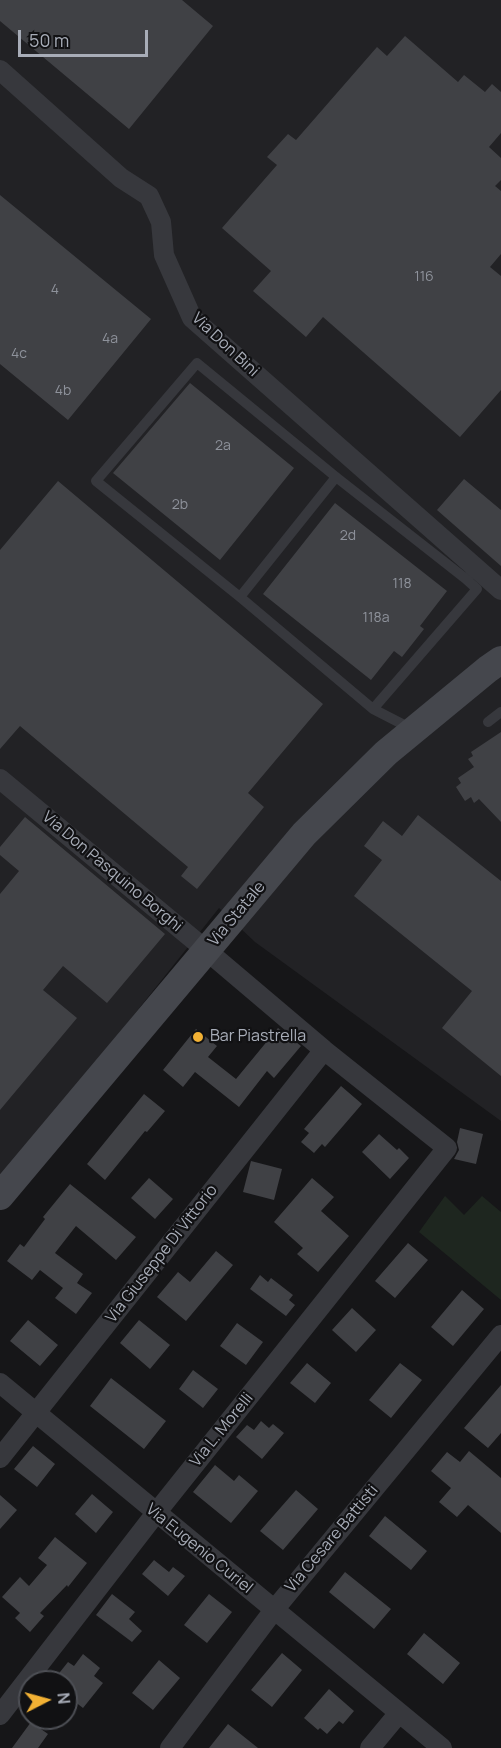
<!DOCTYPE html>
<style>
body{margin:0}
#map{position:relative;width:501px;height:1748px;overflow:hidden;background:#161618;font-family:Manrope,sans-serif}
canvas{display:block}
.north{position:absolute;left:18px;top:1670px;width:60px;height:60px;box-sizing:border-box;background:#111113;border:2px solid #4d4f55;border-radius:50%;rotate:84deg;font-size:16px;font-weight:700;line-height:24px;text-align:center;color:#a8adb8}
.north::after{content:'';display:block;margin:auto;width:21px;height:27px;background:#f2b134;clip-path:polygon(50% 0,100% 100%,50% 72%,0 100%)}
.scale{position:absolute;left:18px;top:30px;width:130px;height:27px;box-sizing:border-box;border:3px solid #a8adb8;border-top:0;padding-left:8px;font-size:18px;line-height:21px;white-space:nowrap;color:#a8adb8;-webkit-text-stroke:4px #111113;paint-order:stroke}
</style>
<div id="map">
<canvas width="501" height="1748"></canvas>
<div class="north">N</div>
<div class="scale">50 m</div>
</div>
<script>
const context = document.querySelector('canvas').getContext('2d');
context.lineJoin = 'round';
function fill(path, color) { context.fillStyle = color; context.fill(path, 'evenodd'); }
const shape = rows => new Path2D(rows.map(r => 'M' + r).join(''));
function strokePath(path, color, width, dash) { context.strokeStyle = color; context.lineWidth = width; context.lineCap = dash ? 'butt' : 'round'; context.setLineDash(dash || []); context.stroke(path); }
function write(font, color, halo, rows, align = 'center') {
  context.font = font + ' Manrope,sans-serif'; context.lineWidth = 4.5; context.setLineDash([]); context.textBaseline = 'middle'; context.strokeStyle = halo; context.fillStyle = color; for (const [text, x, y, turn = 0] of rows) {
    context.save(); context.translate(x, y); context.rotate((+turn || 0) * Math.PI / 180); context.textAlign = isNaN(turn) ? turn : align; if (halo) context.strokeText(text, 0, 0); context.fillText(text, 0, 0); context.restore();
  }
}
fill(shape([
 [0,0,501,0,501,1121,255,942,219,908,0,1183]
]), '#222225');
fill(shape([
 [445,1196,464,1215,482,1196,501,1212,501,1300,419,1232]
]), '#1e261f');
fill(shape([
 [0,0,182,0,213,26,129,129,0,21],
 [405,36,458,82,464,75,485,92,492,84,501,92,501,133,489,147,501,158,501,180,495,186,501,191,501,254,490,267,501,276,501,390,460,437,323,317,306,337,253,291,271,271,222,228,277,165,267,157,288,134,296,140,377,47,387,56],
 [0,195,151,319,68,420,0,364],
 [190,383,294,468,220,560,113,473],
 [464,479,501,510,501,566,437,510],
 [58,481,323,704,248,793,264,807,197,889,181,876,188,867,20,726,0,749,0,550],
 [335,503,447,591,420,626,424,629,402,657,394,651,371,680,263,594],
 [501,732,501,822,479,799,474,803,471,797,465,801,456,787,461,783,458,778,474,767,468,759,473,756,471,752],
 [418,815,501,881,501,1076,442,1028,472,991,354,896,382,860,364,846,383,821,402,836],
 [25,817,165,934,107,1003,63,966,43,990,77,1018,0,1110,0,894,19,871,0,855,0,847],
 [278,1028,301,1046,274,1078,267,1071,239,1107,195,1072,183,1087,163,1070,196,1029,217,1046,208,1057,236,1079],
 [341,1086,362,1104,325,1147,322,1144,314,1153,301,1142,309,1133,304,1129],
 [144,1094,165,1111,147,1132,145,1131,105,1180,87,1164],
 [460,1128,483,1134,476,1164,454,1159,459,1150,457,1142],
 [379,1134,397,1150,399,1148,409,1158,390,1179,362,1152],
 [251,1161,282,1169,274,1200,243,1192],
 [149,1178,173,1199,155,1219,131,1198],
 [312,1178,334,1197,321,1211,349,1236,318,1272,297,1254,303,1248,274,1222],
 [70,1184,136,1237,116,1260,76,1226,55,1253,83,1274,77,1283,92,1293,76,1314,55,1298,63,1288,40,1270,32,1280,7,1261,20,1244,24,1247,45,1219,43,1217],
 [408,1243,428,1260,395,1298,375,1281],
 [216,1251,233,1265,186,1321,157,1297,178,1272,190,1282],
 [260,1275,268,1282,271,1278,293,1295,289,1300,295,1305,286,1316,250,1289],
 [462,1290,484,1309,453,1346,431,1327],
 [352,1308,376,1330,356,1352,332,1330],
 [28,1320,58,1345,40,1366,10,1341],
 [139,1320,170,1345,150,1369,120,1343],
 [237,1323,263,1342,246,1365,220,1346],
 [307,1363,331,1383,315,1403,290,1383],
 [400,1363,422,1380,391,1418,369,1400],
 [193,1370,218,1389,203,1408,179,1389],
 [111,1378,166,1421,144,1449,90,1406],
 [501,1385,501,1433,488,1448,464,1428],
 [261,1421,269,1428,273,1424,284,1433,262,1459,236,1437,247,1425,254,1430],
 [33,1446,55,1464,37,1487,14,1469],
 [469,1451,501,1478,501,1533,468,1505,457,1517,439,1502,451,1488,431,1471,447,1452,460,1462],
 [215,1465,234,1481,239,1475,258,1491,231,1523,193,1492],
 [296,1490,318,1509,283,1550,260,1531],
 [92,1494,113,1512,96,1533,75,1514],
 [0,1495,17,1510,0,1529],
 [385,1516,427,1551,411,1570,369,1536],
 [55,1537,87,1563,68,1587,67,1585,40,1613,44,1616,30,1632,15,1618,20,1613,2,1597,20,1577,29,1586,47,1565,38,1558],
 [154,1560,169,1572,173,1567,185,1576,168,1596,142,1574],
 [345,1572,391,1609,374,1629,329,1592],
 [112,1594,135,1612,129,1619,142,1631,132,1642,96,1615],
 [209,1594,232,1612,207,1643,184,1625],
 [424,1633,460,1663,443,1684,407,1654],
 [282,1653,302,1670,272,1707,251,1690],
 [83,1654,100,1668,94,1676,103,1683,83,1708,66,1695,66,1682,52,1682,68,1662,74,1666],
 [159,1660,180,1678,153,1710,132,1693],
 [329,1689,354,1711,343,1724,339,1721,327,1734,320,1728,318,1730,304,1718],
 [31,1722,48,1734,38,1748,12,1748],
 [228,1724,258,1748,209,1748]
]), '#404145');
strokePath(shape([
 [240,597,336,477],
 [373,709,477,589,466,579],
 [488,722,501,712],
 [412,729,373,709,240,597,96,481,197,363,336,477,466,579,476,569]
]), '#37383d', 10);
strokePath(shape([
 [0,70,121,178,149,196,161,222,164,255,192,318,501,590],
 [0,779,206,950,324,1050,447,1148,156,1513,0,1715],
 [0,1383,442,1748],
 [0,1458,324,1050],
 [170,1748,274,1610,501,1335],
 [370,1748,399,1713]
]), '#37383d', 20);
strokePath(shape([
 [0,1196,304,834,386,753,488,669,501,660]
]), '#45474d', 28);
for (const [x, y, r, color] of [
 [198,1037,6,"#f2b134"]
]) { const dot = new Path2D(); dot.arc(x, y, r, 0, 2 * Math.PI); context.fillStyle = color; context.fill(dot); strokePath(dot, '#111113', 2); }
write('14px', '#8e929b', null, [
 ["116",424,277],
 ["4",55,290],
 ["4a",110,339],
 ["4c",19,354],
 ["4b",63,391],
 ["2a",223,446],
 ["2b",180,505],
 ["2d",348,536],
 ["118",402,584],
 ["118a",376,618]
]);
write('16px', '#a8adb8', '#111113', [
 ["Via Don Bini",225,345,43],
 ["Via Don Pasquino Borghi",112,872,40],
 ["Via Statale",237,914,-50],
 ["Via Giuseppe Di Vittorio",162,1254,-52],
 ["Via L. Morelli",222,1430,-51],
 ["Via Cesare Battisti",332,1539,-50],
 ["Via Eugenio Curiel",199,1549,39]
]);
write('16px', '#a8adb8', '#111113', [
 ["Bar Piastrella",210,1037]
], 'left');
</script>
